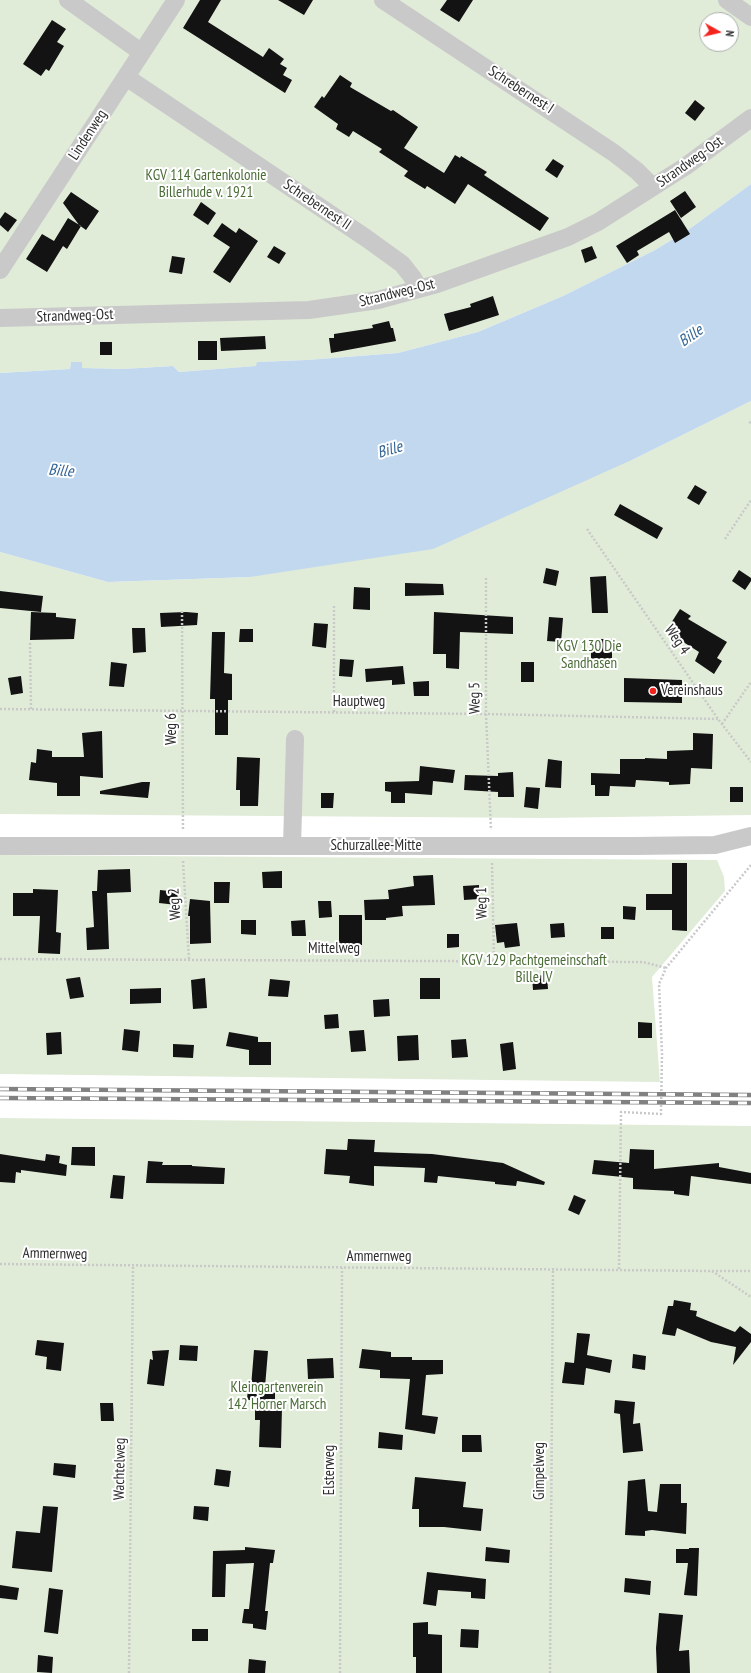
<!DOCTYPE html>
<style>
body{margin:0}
#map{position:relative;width:751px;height:1673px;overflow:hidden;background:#fff;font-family:"PT Sans Narrow",sans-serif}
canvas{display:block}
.north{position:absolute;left:699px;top:12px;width:40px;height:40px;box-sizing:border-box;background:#fff;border:1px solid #ababab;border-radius:50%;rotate:98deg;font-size:11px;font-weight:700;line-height:16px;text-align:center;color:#2c2c2c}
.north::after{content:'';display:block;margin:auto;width:14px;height:18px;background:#f5231d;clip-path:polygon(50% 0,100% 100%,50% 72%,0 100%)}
</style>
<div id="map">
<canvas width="751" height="1673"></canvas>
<div class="north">N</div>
</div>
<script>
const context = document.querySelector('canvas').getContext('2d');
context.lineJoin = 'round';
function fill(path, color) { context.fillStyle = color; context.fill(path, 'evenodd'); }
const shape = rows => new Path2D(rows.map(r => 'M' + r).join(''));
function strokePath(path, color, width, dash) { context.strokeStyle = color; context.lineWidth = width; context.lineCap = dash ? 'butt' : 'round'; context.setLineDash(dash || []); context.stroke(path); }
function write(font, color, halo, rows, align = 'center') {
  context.font = font + ' "PT Sans Narrow",sans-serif'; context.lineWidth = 4; context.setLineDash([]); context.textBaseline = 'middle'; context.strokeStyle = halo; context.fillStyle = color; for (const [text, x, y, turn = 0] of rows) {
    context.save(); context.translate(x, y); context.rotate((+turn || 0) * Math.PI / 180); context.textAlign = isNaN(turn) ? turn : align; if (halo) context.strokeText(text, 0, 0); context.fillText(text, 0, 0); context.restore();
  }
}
fill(shape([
 [0,0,751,0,751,184,688,230,655,250,563,296,478,332,398,353,307,360,257,362,257,366,179,372,173,366,123,369,82,368,82,362,71,362,70,369,0,373],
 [707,20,731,20,731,44,707,44],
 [751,401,751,815,544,818,0,814,0,552,108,582,250,577,634,459],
 [0,855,717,860,724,877,725,891,652,977,660,1082,0,1074],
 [0,1118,751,1126,751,1673,0,1673]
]), '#e0ecd8');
fill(shape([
 [751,184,751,401,634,459,433,549,250,577,108,582,0,552,0,373,70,369,71,362,82,362,82,368,123,369,173,366,179,372,256,366,257,362,307,360,398,353,478,332,563,296,655,250,688,230]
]), '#c2d8ee');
fill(shape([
 [200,0,221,0,208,22,263,57,269,48,284,59,280,64,287,68,283,75,292,80,285,93,183,28],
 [278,0,313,0,304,15],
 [447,0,473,0,459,22,440,10],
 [52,20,66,29,57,42,64,46,49,71,46,69,41,76,23,64],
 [340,75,352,83,350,87,391,111,393,110,418,127,404,148,444,173,455,155,460,158,461,156,487,172,484,175,549,218,540,231,468,184,455,204,427,186,425,189,404,176,408,171,379,152,382,149,353,131,349,137,336,129,338,124,314,107,322,96,324,98],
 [695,100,705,108,695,121,685,113],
 [553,159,564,166,557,178,545,170],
 [685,191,696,207,681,218,670,201],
 [71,192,99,211,86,230,79,225,63,203],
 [201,202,216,213,208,225,193,215],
 [675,210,690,234,675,243,669,232,637,251,639,255,627,263,616,246],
 [5,212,17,220,8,232,0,225,0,219],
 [68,218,81,226,67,249,63,246,47,272,26,259,42,234,54,241],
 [222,223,236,233,239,228,258,241,230,283,213,272,230,247,213,236],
 [274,246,286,253,279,264,267,257],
 [592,246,597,258,585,263,581,250],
 [172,256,185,258,182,274,169,272],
 [493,296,499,315,449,331,444,314,471,307,470,304],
 [389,321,391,328,393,328,396,341,331,353,329,338,334,338,334,334,373,328,372,325],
 [265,336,266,349,221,351,220,338],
 [198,341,217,341,217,360,198,360],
 [100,342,112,342,112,355,100,355],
 [695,485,707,492,699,505,687,498],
 [620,504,663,528,657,539,614,515],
 [546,568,559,571,556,586,543,583],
 [739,570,751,578,751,581,745,590,732,581],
 [606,576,608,613,592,613,590,577],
 [405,583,443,584,444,595,405,596],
 [354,587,370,588,370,610,353,609],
 [0,591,43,596,41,612,0,608],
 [680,609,691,616,688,619,727,642,717,658,722,661,714,674,695,661,699,652,666,631],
 [31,612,56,613,56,617,76,619,74,639,30,640],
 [186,612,198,613,197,625,161,627,160,613],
 [434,612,513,617,513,634,460,632,459,669,446,668,446,654,433,654],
 [549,617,563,618,561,642,547,641],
 [314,623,328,624,326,648,312,646],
 [132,628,145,628,146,652,133,653],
 [240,629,253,629,253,642,239,642],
 [212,632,225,632,224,673,232,674,232,700,228,700,228,735,215,735,215,699,210,699],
 [591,639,612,639,612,662,591,662],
 [340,659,354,660,352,677,339,676],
 [111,662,127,664,124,687,109,686],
 [521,662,534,662,534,682,521,682],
 [403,666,405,684,392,685,392,680,366,682,365,669],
 [21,676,23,693,11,695,8,678],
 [624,678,682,680,682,703,624,702],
 [429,681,429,696,414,696,413,682],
 [102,731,103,778,80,776,80,796,57,796,57,783,29,780,31,762,36,763,37,749,52,751,52,757,84,757,82,733],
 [693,733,713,734,712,769,691,768,690,784,669,785,669,782,636,780,635,787,610,786,609,796,595,796,595,785,591,785,591,773,620,774,620,759,645,759,645,758,667,759,667,751,693,750],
 [237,757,260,758,258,806,240,806,240,790,236,790],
 [548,759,562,761,561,788,545,787],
 [420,766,455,770,453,783,433,781,432,795,405,793,405,803,391,803,391,792,385,791,385,782,419,781],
 [513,772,514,797,498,797,498,792,464,790,465,775,498,776,498,773],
 [142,782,150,782,148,798,100,794,100,791],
 [526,787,540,788,538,809,524,807],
 [730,787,743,787,743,802,730,802],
 [321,793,334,793,333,808,321,808],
 [672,863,687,863,687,931,672,930,672,910,646,910,646,894,672,894],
 [130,869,131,892,107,893,109,949,87,950,86,928,94,927,92,891,97,891,98,870],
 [282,871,282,888,263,888,262,872],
 [433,875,435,905,402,906,403,916,386,918,386,920,365,920,364,900,389,899,388,890,414,886,413,876],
 [214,882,230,882,229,903,214,903],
 [479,885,479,899,464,900,463,886],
 [33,889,58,890,56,932,61,933,60,954,38,953,40,916,13,916,13,893,33,893],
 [160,890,178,892,177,905,159,903],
 [190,899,210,901,211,943,190,944,190,916,188,916],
 [318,901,331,901,332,917,319,918],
 [623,906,636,907,635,920,623,919],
 [339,915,362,915,362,945,351,945,352,953,339,953],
 [241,920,256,920,256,935,241,934],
 [305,920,306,936,292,936,291,921],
 [517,923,520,946,505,948,504,942,497,943,495,925],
 [564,923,565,937,551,938,550,924],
 [601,927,614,927,614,939,601,939],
 [447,934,459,934,459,947,447,948],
 [547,975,548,989,533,990,532,976],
 [80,977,84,997,70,999,66,979],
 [205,978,207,1008,193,1009,191,980],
 [420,978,440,978,440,999,420,999],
 [270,979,290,981,288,997,268,996],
 [161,988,161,1003,130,1004,130,989],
 [389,999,390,1016,374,1017,373,1000],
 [338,1014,339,1028,325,1029,324,1015],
 [638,1022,652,1023,652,1038,638,1038],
 [124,1029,140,1031,138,1052,122,1050],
 [364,1030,366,1051,351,1052,349,1031],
 [61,1032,62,1054,47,1055,46,1033],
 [229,1032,258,1037,258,1042,271,1042,271,1065,249,1065,249,1050,226,1046],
 [418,1035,419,1060,398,1061,397,1036],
 [466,1039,468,1057,452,1058,451,1040],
 [513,1042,516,1069,503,1071,500,1044],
 [173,1044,194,1045,193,1058,173,1057],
 [348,1139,375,1140,374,1152,432,1154,503,1163,545,1182,544,1185,517,1181,516,1186,495,1184,495,1182,438,1176,437,1183,424,1182,425,1168,374,1166,374,1186,349,1183,350,1176,324,1174,326,1149,347,1150],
 [72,1147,95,1147,95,1166,71,1165],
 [630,1149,654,1150,654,1169,719,1163,719,1167,751,1173,751,1184,691,1176,689,1196,674,1194,674,1191,633,1189,633,1178,592,1174,594,1160,629,1163],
 [0,1154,45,1161,46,1154,60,1156,59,1163,67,1165,66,1176,21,1170,21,1173,16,1172,15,1183,0,1182],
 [148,1161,163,1162,162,1165,192,1165,192,1166,225,1168,224,1184,146,1183],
 [113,1175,125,1176,123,1199,110,1198],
 [574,1195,586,1200,579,1215,568,1210],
 [674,1300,691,1303,690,1310,697,1311,696,1316,735,1332,740,1326,751,1334,751,1342,733,1365,736,1347,711,1342,677,1328,675,1336,662,1334,668,1306,673,1306],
 [577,1333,590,1334,587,1355,612,1360,610,1373,586,1368,584,1385,562,1383,565,1362,574,1363],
 [37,1340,64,1343,61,1371,46,1369,47,1357,35,1355],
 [180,1345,198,1346,197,1361,179,1360],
 [362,1349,391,1352,391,1357,412,1357,412,1360,443,1360,443,1374,426,1375,422,1415,438,1417,435,1434,405,1429,410,1379,380,1378,380,1370,359,1368],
 [169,1350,164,1386,147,1384,150,1359,153,1360,152,1351],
 [254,1350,268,1351,265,1387,275,1387,275,1405,282,1407,281,1448,259,1447,260,1420,255,1420,255,1400,247,1400,248,1387,251,1387],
 [633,1354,646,1356,645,1370,632,1368],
 [333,1358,334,1378,308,1379,307,1359],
 [615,1400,635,1402,633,1424,640,1423,643,1451,623,1453,620,1414,614,1413],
 [100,1403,113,1403,114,1421,101,1421],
 [379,1432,403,1435,402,1450,378,1448],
 [462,1435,481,1435,482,1452,462,1452],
 [54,1463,76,1465,75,1478,53,1475],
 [216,1469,231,1471,229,1487,214,1485],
 [415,1477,466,1482,463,1507,483,1509,481,1531,444,1527,419,1527,419,1509,412,1509],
 [645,1479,648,1511,657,1512,660,1484,681,1484,681,1503,687,1503,686,1534,652,1530,645,1531,645,1536,625,1535,628,1481],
 [43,1506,58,1507,52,1572,12,1568,16,1531,40,1533],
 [194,1506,209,1507,208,1521,193,1519],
 [245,1547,275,1550,273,1563,270,1563,265,1611,268,1611,266,1630,253,1628,253,1624,242,1623,244,1609,249,1609,254,1563,226,1564,225,1597,212,1597,213,1551,245,1550],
 [486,1547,510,1550,509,1563,485,1561],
 [689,1548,699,1548,697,1596,684,1595,688,1563,676,1563,676,1549,689,1549],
 [427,1572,486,1579,485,1599,471,1598,471,1592,438,1590,436,1606,423,1604],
 [625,1578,651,1581,650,1595,624,1592],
 [0,1585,19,1588,17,1600,0,1598],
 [49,1588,63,1590,58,1634,44,1632],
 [659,1613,683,1615,679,1651,689,1650,690,1673,657,1673,656,1648],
 [428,1622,428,1634,442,1635,442,1673,416,1673,416,1657,413,1657,413,1623],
 [192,1629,208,1629,208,1641,192,1641],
 [461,1629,479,1630,478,1648,460,1647],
 [38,1655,53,1657,52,1673,37,1672],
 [249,1659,266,1661,265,1673,248,1673]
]), '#131313');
strokePath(shape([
 [749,422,751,423],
 [587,529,718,719,751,762],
 [725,539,751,500],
 [486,578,486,714,491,830],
 [334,606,334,713],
 [182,611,183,831],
 [30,643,31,710],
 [0,709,486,714,718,719],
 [722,724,751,682],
 [183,861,189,959],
 [492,863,494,961],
 [0,959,643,962,666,968],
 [0,1264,712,1271,751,1297],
 [619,1269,621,1112,661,1114,662,1054,659,984,666,968,751,865],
 [712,1271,751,1271],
 [129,1673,133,1266],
 [340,1673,342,1268],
 [550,1673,553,1268]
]), '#c9c9c9', 2.5, [2, 2]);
strokePath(shape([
 [68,0,141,52],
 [383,0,614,153,637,171,653,187],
 [727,0,751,17],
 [126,77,366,238,402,264,413,278,419,289],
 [0,270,176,0],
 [0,318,309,310,378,300,437,284,568,237,598,222,686,166,751,118],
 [0,846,634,846,715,845,751,836],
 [292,846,295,739]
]), '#c9c9c9', 18);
const rail = shape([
 [0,1089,751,1095],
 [0,1098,751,1103]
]);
strokePath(rail, '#818181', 4.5);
strokePath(rail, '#fff', 3, [9]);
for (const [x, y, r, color] of [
 [653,691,4,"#f5231d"]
]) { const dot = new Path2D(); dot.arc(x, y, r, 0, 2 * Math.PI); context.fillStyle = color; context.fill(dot); strokePath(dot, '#fff', 1.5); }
write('15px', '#2c2c2c', '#fff', [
 ["Schrebernest I",521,90,33],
 ["Lindenweg",88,135,-57],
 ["Strandweg-Ost",690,162,-35],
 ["Schrebernest II",317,205,34],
 ["Strandweg-Ost",397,293,-14],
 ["Strandweg-Ost",75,316,-2],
 ["Weg 4",677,640,55],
 ["Weg 5",475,698,-91],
 ["Hauptweg",359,702],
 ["Weg 6",172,729,-90],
 ["Schurzallee-Mitte",376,846],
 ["Weg 1",482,903,-91],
 ["Weg 2",175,904,-93],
 ["Mittelweg",334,949],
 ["Ammernweg",55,1254,1],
 ["Ammernweg",379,1257],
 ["Wachtelweg",120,1469,-89],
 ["Elsterweg",330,1470,-90],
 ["Gimpelweg",540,1471,-90]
]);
write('15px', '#4a6c36', '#fff', [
 ["KGV 114 Gartenkolonie",206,176],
 ["Billerhude v. 1921",206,193],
 ["KGV 130 Die",589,647],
 ["Sandhasen",589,664],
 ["KGV 129 Pachtgemeinschaft",534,961],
 ["Bille IV",534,978],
 ["Kleingartenverein",277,1388],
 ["142 Horner Marsch",277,1405]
]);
write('15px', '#2c2c2c', '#fff', [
 ["Vereinshaus",661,691]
], 'left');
write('italic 16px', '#346595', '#fff', [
 ["Bille",691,336,-35],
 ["Bille",390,450,-17],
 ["Bille",61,471,5]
]);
</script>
